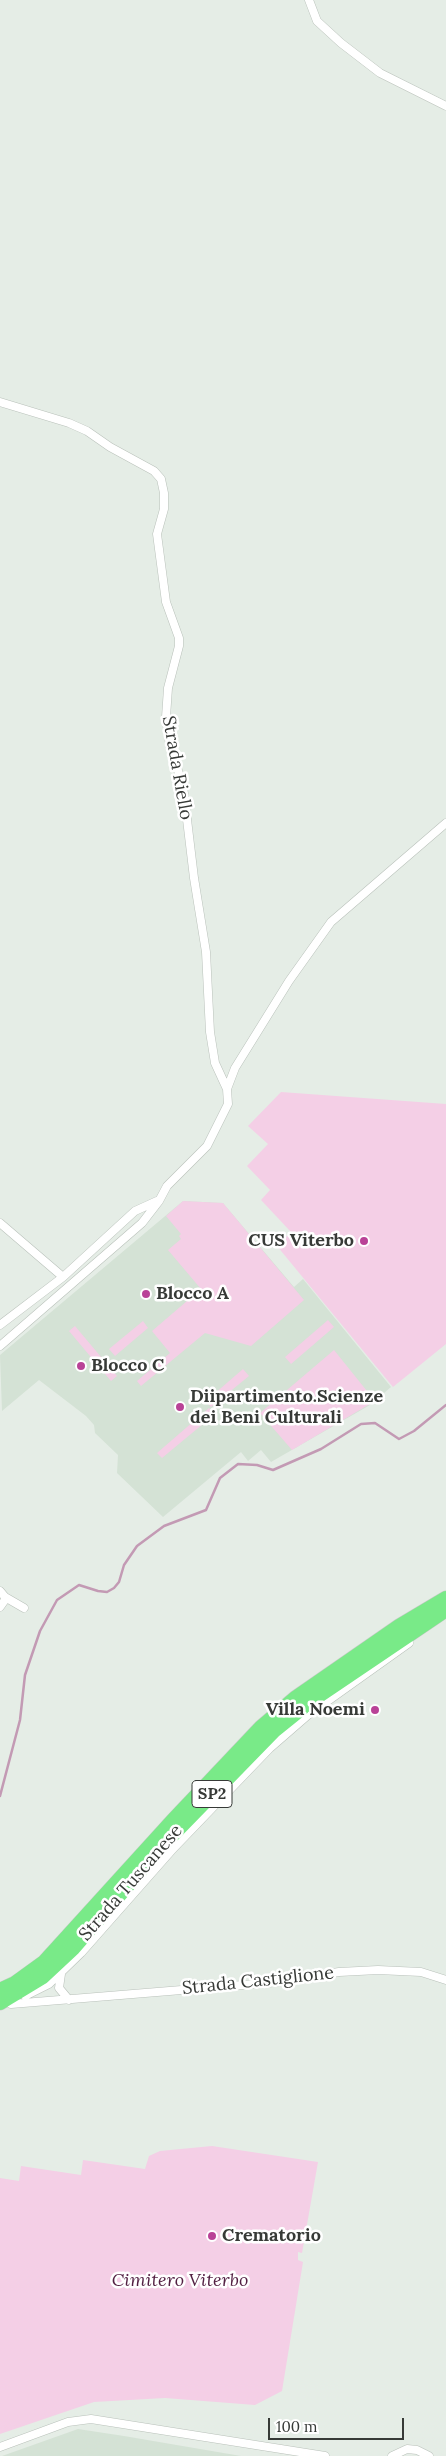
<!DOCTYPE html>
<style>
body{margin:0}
#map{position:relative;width:446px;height:2456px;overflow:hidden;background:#e5ede6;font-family:Lora,serif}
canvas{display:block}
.scale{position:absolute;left:268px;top:2418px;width:136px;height:22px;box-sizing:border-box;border:2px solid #373a37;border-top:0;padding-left:6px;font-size:15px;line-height:18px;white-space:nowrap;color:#373a37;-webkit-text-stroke:4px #fff;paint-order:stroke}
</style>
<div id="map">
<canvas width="446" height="2456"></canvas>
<div class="scale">100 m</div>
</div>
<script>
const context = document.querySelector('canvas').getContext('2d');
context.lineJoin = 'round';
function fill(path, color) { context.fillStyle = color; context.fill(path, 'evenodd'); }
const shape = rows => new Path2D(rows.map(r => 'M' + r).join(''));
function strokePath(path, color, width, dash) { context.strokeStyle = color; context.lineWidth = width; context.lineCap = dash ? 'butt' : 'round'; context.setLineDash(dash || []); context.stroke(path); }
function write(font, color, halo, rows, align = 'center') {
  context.font = font + ' Lora,serif'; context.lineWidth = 5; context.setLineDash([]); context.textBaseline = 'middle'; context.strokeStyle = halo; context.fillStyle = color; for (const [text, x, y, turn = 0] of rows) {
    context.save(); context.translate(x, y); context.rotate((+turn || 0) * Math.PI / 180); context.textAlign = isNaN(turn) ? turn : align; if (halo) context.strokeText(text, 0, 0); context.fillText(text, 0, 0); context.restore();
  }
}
fill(shape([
 [183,1201,223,1203,294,1287,303,1279,391,1387,370,1405,271,1462,261,1450,248,1461,241,1452,163,1517,117,1473,118,1455,95,1433,94,1425,86,1416,39,1380,2,1411,0,1355],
 [78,2429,124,2436,241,2456,2,2456]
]), '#d4e2d5');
fill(shape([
 [281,1092,446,1104,446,1344,393,1387,277,1246,291,1232,261,1200,270,1190,247,1166,268,1144,248,1126],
 [183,1201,223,1203,304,1300,251,1346,205,1333,141,1386,137,1381,170,1353,152,1331,201,1289,168,1250,181,1239,179,1236,181,1234,166,1216],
 [328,1320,334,1327,291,1364,285,1357],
 [143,1321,148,1328,115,1356,109,1349],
 [75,1326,117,1376,111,1381,69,1331],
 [334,1350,375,1401,292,1450,260,1413],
 [243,1369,249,1376,211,1407,206,1401],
 [209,1408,215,1414,162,1458,157,1453],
 [212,2146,318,2162,302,2253,298,2252,298,2260,303,2262,282,2391,255,2405,165,2398,94,2402,0,2434,0,2178,19,2181,21,2166,81,2175,83,2160,145,2169,149,2156,160,2151]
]), '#f4cfe6');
strokePath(shape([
 [0,1796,20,1720,25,1675,40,1631,57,1600,79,1585,98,1591,107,1592,114,1588,119,1582,124,1565,137,1546,164,1526,206,1510,220,1478,238,1464,257,1465,273,1470,321,1449,361,1424,375,1423,399,1439,414,1431,446,1405]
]), '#c39ab4', 2.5);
const street = shape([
 [309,0,317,21,341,43,380,73,446,106],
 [0,402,69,423,87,431,110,447,154,471,161,479,164,493,164,509,157,534,166,602,179,638,179,646,168,688,166,717,170,746,183,786,194,878,206,952,210,1032,215,1063,227,1089],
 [0,1223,63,1277],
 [0,1325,63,1277,135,1211,157,1201],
 [0,1346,142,1223,159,1201,167,1186,207,1146,228,1104,227,1089,235,1068,289,981,331,922,446,823],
 [0,1591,5,1597,24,1608],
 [0,1607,5,1600,5,1597],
 [61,1974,59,1988,69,2000],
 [25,1996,49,1984,81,1953,171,1851,270,1748,308,1715,409,1643],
 [11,2004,279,1982,339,1972,378,1970,421,1972,446,1980],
 [0,2447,68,2422,91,2419,325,2456],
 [392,2456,407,2449,417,2450,429,2456]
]);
const highway = shape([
 [0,1990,15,1983,44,1962,173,1820,261,1727,295,1698,399,1626,446,1598],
 [0,2003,43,1977,73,1949,165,1843,274,1731,310,1702,446,1610]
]);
strokePath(street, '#b9c1ba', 9);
strokePath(highway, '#c7c8c7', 15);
strokePath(street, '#fff', 8);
strokePath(highway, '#79ea88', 14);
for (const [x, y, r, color] of [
 [364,1241,5,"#b94297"],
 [146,1294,5,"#b94297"],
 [81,1366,5,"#b94297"],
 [180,1407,5,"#b94297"],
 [375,1710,5,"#b94297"],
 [212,2236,5,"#b94297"]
]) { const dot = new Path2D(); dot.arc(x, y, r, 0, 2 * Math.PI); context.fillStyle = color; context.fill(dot); strokePath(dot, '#fff', 2); }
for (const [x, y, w] of [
 [212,1794,40]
]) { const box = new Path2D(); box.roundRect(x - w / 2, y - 13.5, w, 27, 4); context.fillStyle = '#fff'; context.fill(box); strokePath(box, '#373a37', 1); }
write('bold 16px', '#373a37', null, [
 ["SP2",212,1794]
]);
write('18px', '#373a37', '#fff', [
 ["Strada Riello",177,768,80],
 ["Strada Tuscanese",131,1883,-49],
 ["Strada Castiglione",258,1981,-6]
]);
write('bold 18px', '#373a37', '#fff', [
 ["CUS Viterbo",354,1241,"right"],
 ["Blocco A",156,1294],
 ["Blocco C",91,1366],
 ["Diipartimento.Scienze",190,1397],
 ["dei Beni Culturali",190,1418],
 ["Villa Noemi",365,1710,"right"],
 ["Crematorio",222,2236]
], 'left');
write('italic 18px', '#521f42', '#fff', [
 ["Cimitero Viterbo",180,2281]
]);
</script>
